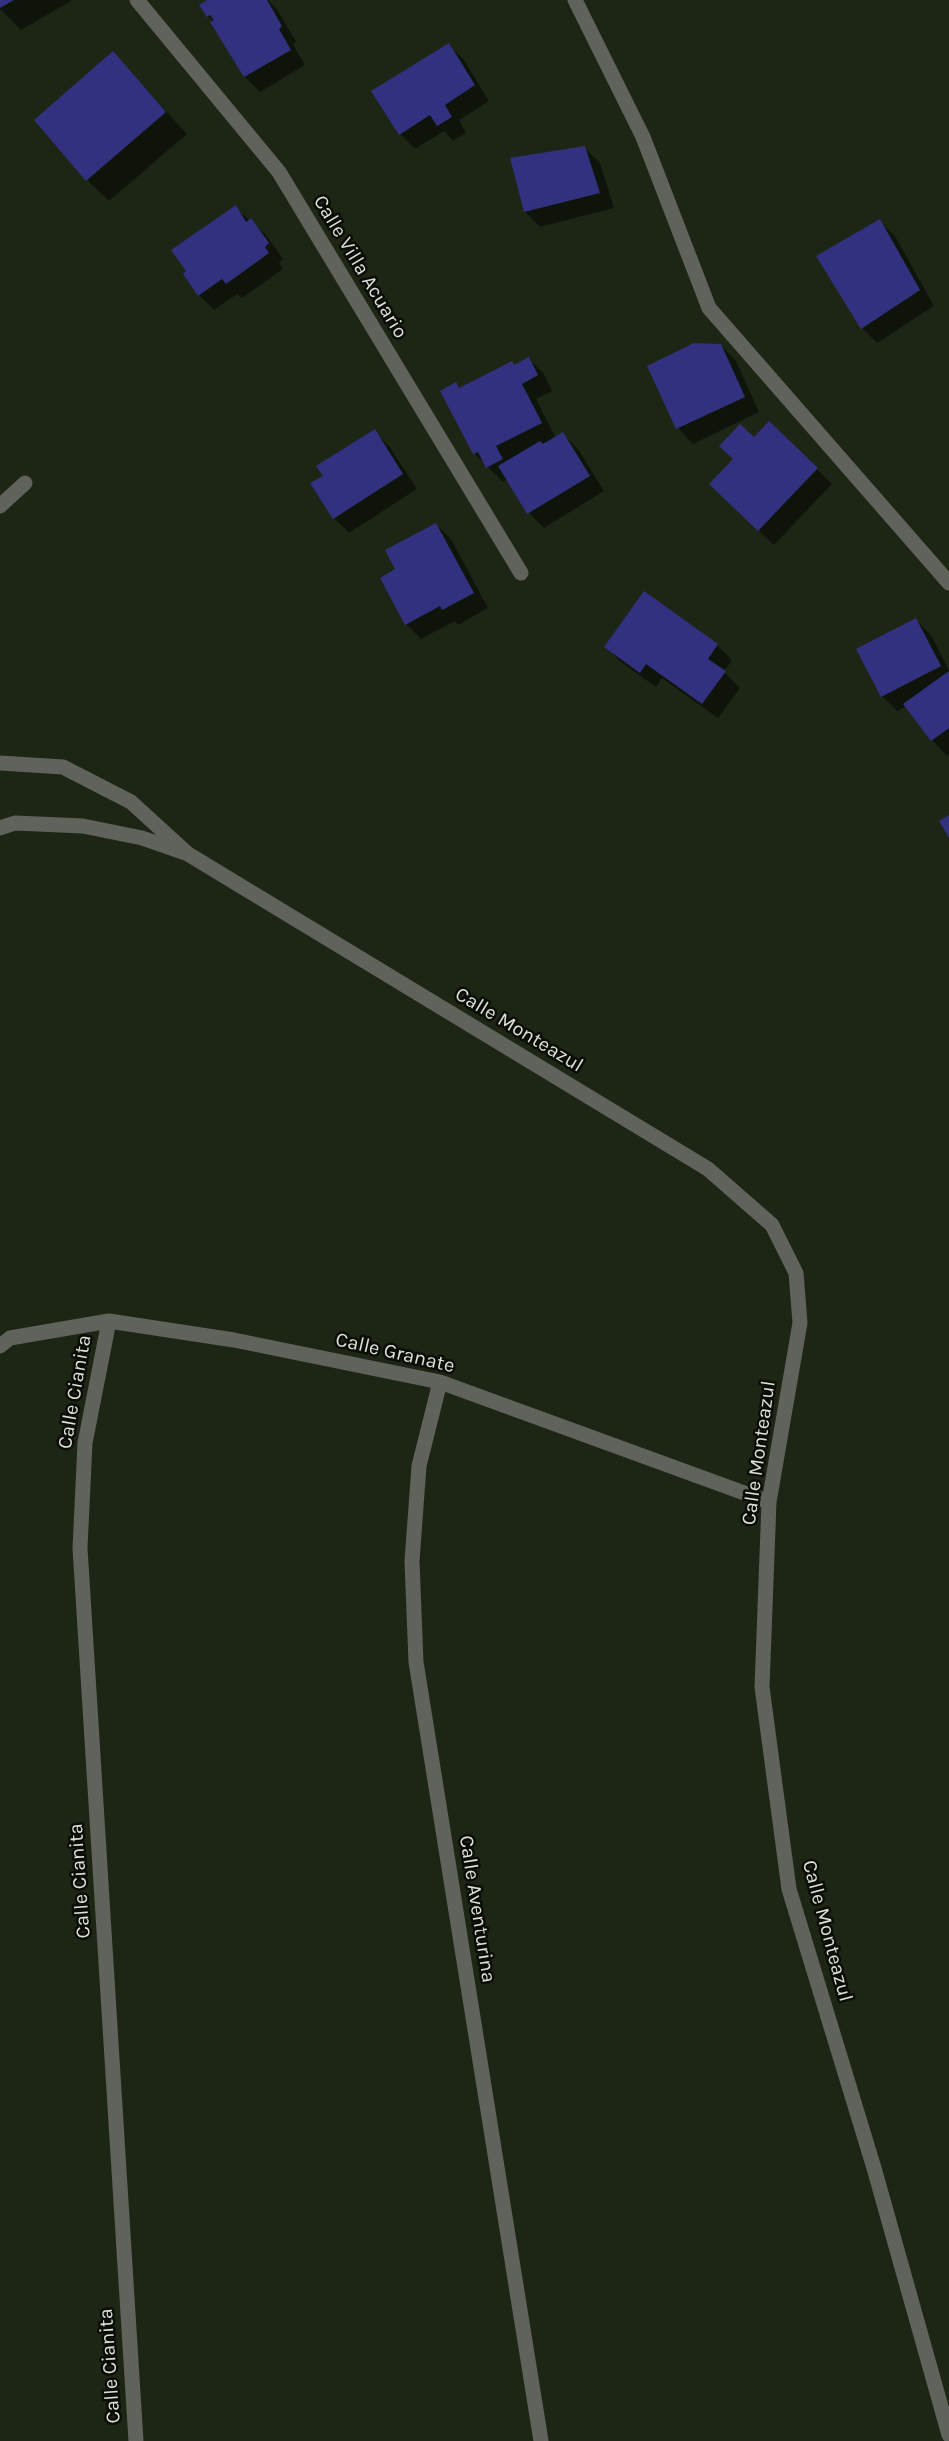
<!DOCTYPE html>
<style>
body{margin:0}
canvas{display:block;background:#1d2515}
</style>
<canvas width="949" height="2441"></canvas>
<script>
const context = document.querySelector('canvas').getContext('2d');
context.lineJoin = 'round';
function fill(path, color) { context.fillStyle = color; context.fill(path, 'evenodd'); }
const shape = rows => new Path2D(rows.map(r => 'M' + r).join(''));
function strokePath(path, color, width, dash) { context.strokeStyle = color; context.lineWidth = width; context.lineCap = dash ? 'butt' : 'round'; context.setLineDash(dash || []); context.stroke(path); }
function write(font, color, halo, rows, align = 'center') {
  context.font = font + ' Karla,sans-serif'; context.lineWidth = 5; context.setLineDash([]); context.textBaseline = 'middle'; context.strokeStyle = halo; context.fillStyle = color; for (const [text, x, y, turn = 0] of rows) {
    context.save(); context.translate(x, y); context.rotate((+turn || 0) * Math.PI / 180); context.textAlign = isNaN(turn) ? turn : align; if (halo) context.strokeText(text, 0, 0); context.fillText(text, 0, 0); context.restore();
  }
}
fill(shape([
 [0,0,70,0,71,1,21,30,0,9],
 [210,0,268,0,277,9,296,42,293,44,305,65,260,92,245,77,214,22,208,16],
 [449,45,464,60,489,101,459,120,466,133,453,141,444,131,415,149,400,134],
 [113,53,187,134,109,201,87,180],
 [585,148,600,163,614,208,540,227,525,212],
 [235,207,266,235,283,259,279,263,283,269,242,298,237,294,214,310,199,295],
 [879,221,895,236,934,306,877,343,862,328],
 [721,345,736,361,759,412,693,444,678,428,649,367],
 [529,359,544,374,552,391,536,399,556,438,563,434,578,449,604,491,544,528,529,513,508,479,503,482,474,453,442,392,456,384,460,388],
 [374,431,389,446,417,489,349,533,334,518,325,476],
 [754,439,817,469,832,484,774,545,726,499],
 [436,524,451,539,488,608,458,625,455,621,421,639,406,624,397,570],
 [916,620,931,635,949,670,949,754,947,756,932,740,907,706,897,711,882,696],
 [717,645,732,660,724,672,740,688,718,718,662,678,656,687,621,662,606,647]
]), '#0007');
fill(shape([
 [0,0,14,0,0,8],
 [207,0,267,0,282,26,279,29,291,50,244,77,210,22,214,20,210,15,207,17,199,5],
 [449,43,475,85,445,105,452,117,437,126,430,115,399,135,371,91],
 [113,51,166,112,86,181,34,120],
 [585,146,600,193,524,212,510,158],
 [236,205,246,222,251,218,269,243,265,247,269,253,226,284,222,279,198,296,183,274,186,271,171,250],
 [880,219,920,290,861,329,816,256],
 [694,343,721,344,745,397,676,429,647,366],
 [529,357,538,375,522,384,542,423,496,446,503,459,486,468,478,452,473,454,440,391,456,382,459,388,512,361,514,365],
 [769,421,818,468,758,531,709,484,733,459,719,446,740,424,754,437],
 [375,429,403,474,333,519,310,483,323,476,316,466],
 [563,432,590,476,527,514,498,466,540,441,543,444],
 [436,523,474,593,442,610,440,606,405,625,380,578,395,569,385,550],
 [644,591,718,644,708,659,726,671,702,704,646,664,640,673,604,647],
 [916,618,941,666,881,697,856,649],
 [949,671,949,728,931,741,903,704],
 [949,815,949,838,939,821]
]), '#31317f');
strokePath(shape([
 [0,506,25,483]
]), '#5f635b', 15);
strokePath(shape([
 [137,0,279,172,521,573],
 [575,0,643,137,709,308,949,583],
 [0,763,63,767,131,802,188,854,142,838,83,826,15,823,0,828],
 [188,854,708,1169,772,1225,796,1273,800,1323,769,1502,762,1687,789,1889,874,2168,949,2435],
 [109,1321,85,1443,80,1548,136,2441],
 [0,1346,10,1338,109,1321,234,1340,440,1382,769,1502],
 [440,1382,419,1466,412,1561,416,1662,541,2441]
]), '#5f635b', 15);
write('20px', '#dde2d8', '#090d06', [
 ["Calle Villa Acuario",360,267,59],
 ["Calle Monteazul",519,1030,31],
 ["Calle Granate",395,1353,13],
 ["Calle Cianita",75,1392,-80],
 ["Calle Monteazul",759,1453,-82],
 ["Calle Cianita",80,1881,-94],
 ["Calle Aventurina",477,1909,81],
 ["Calle Monteazul",827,1931,75],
 ["Calle Cianita",110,2366,-94]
]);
</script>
